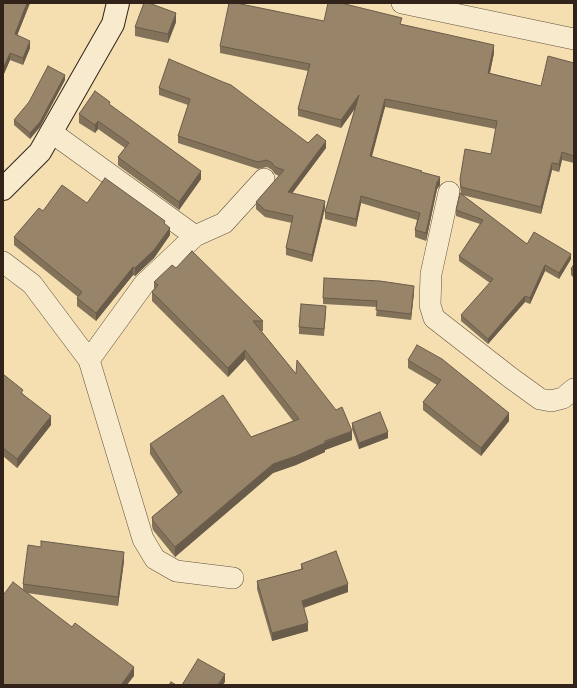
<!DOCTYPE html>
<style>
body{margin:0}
#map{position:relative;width:577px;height:688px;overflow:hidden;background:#f5dfb1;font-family:"Old Standard TT",serif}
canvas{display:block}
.frame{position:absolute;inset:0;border:4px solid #31221a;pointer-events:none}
</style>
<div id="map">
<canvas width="577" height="688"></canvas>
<div class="frame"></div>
</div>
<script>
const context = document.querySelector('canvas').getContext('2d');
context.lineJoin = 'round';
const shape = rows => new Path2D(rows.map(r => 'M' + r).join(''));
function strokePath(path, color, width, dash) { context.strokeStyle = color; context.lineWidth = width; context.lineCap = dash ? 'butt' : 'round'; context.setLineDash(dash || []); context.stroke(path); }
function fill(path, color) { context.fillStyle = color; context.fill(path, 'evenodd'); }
const street = shape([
 [402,3,574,39],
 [51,132,195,236],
 [449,192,431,274,430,305,434,318,511,378,540,399,551,401,563,398,574,389],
 [3,262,32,284,89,360,143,539,155,559,176,571,233,578],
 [89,360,144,284,195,236,224,223,264,179]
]);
const secondary = shape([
 [3,189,40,152,113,24,118,3]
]);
strokePath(street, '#625140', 22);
strokePath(secondary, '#31221a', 24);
strokePath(street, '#f8eacc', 21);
strokePath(secondary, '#f8eacc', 22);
fill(shape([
 [3,3,30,3,17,35,30,48,23,65,10,60,3,76],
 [324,21,402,25,494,53,490,73,541,86,574,63,574,163,562,160,559,172,552,170,541,214,462,195,527,244,571,259,559,279,545,271,530,304,525,302,488,344,461,321,461,315,490,283,459,261,459,256,480,224,456,216,456,210,461,194,460,187,460,179,491,154,496,129,385,107,371,156,422,173,440,185,437,189,426,241,415,237,415,230,417,220,361,203,356,227,325,219,325,212,355,108,341,128,298,116,298,109,308,71,220,53,220,46],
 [176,22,168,43,135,36,135,27],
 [169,59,308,143,326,148,292,193,325,208,312,262,286,255,286,248,292,223,265,217,256,209,256,202,279,176,275,174,272,170,267,167,258,169,178,143,178,136,188,105,159,95,159,88],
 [65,80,40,127,30,139,14,125,14,120],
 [110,105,201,179,179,210,119,166,118,165,118,157,125,148,98,129,95,133,79,123,79,114],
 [87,203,165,224,170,235,154,258,135,276,133,275,96,321,77,306,77,298,78,297,14,245,14,237,43,211],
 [574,264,574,278,571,275,571,269],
 [176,268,263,321,263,331,261,331,296,374,352,440,325,450,325,452,296,465,273,473,175,557,153,530,152,526,152,517,178,495,150,454,150,444,251,437,293,421,245,359,228,377,152,301,152,292,154,290,154,282],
 [414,292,411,320,376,316,377,307,323,304,323,298],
 [326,312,324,336,299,334,299,327],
 [408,360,509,413,509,421,481,456,423,410,423,402,437,385,408,368],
 [3,374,23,394,51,425,17,468,3,456],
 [352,423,388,438,359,449,352,429],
 [124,561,118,606,27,593,134,676,4,594,23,590,23,584],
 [301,564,348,592,304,608,308,631,272,641,257,589,257,581,301,569]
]), '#82725a');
fill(shape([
 [27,3,30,3,15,41,15,34],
 [176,13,176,22,168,43,168,34],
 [30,41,30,48,23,65,23,58],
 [494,45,494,53,488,81,488,73],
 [10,53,10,60,3,76,3,69],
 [65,75,65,80,40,127,30,139,30,133],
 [359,95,359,103,341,128,341,120],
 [385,99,385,107,370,164,370,156],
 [98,121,98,129,95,133,95,125],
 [326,141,326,148,288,199,288,192],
 [562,152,562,160,559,172,559,164],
 [552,163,552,170,541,214,541,207],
 [201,171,201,179,179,210,179,202],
 [440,177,440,185,437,189,426,241,426,233,437,182],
 [361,196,361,203,356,227,356,219],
 [325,201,325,208,312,262,312,255],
 [170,228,170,235,154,258,135,276,135,268],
 [571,254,571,259,559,279,559,273],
 [545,265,545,271,530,304,530,298],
 [133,267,133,275,96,321,96,313],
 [414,286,414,292,411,320,411,314],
 [525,296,525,302,488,344,488,339],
 [245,350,245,359,228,377,228,368],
 [509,413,509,421,481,456,481,448],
 [51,416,51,425,17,468,17,459],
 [352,431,352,440,325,450,325,452,296,465,273,473,175,557,175,547,273,464],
 [388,432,388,438,359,449,359,443],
 [124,552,124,561,118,606,118,597],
 [348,584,348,592,302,608,302,601],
 [308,623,308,631,272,641,272,633],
 [134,667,134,676,127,685,121,685],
 [225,674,225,682,223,685,218,685]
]), '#6a5c4a');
const building = shape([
 [3,3,27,3,15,34,30,41,23,58,10,53,3,69,3,3],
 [144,3,149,3,176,13,168,34,135,27,144,3],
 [229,3,236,3,324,21,328,3,341,3,402,18,400,24,494,45,488,73,541,86,548,56,574,63,574,156,562,152,559,164,552,163,541,207,461,187,460,179,465,149,491,154,497,121,385,99,370,156,422,171,421,172,440,177,437,182,426,233,415,230,420,213,361,196,356,219,325,212,359,95,341,120,298,109,310,64,220,46,229,3],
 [169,59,223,82,231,85,308,143,317,134,326,141,288,192,325,201,312,255,286,248,293,216,265,210,256,202,284,170,275,167,272,163,267,160,258,162,178,136,190,99,159,88,169,59],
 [48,66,65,75,40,122,30,133,14,120,29,102,48,66],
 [95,91,110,102,109,104,201,171,179,202,119,158,118,157,129,143,98,121,95,125,79,114,95,91],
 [105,178,165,221,164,223,170,228,154,250,135,268,133,267,96,313,77,298,82,292,14,237,39,208,43,211,62,185,87,203,105,178],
 [460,193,527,244,534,232,571,254,559,273,545,265,530,298,525,296,488,339,461,315,493,279,459,256,483,220,456,210,460,193],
 [192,251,263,321,253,321,296,374,297,360,336,410,342,407,352,431,325,441,325,443,296,456,273,464,175,547,153,521,152,517,182,492,150,444,223,395,251,437,299,419,245,350,228,368,152,292,158,285,154,282,172,265,176,268,192,251],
 [574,264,574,271,571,269,574,264],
 [324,278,380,281,414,286,411,314,376,310,377,301,323,298,324,278],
 [301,304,326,306,324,329,299,327,301,304],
 [417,345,442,359,509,413,481,448,423,402,441,380,408,360,417,345],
 [3,374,23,390,21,393,51,416,17,459,3,448,3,374],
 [380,412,388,432,359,443,352,423,380,412],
 [41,541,124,552,118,597,23,584,28,545,41,547,41,541],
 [336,551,348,584,302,601,308,623,272,633,257,581,303,569,301,564,336,551],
 [13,582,72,627,75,623,134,667,121,685,3,685,3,594,4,594,13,582],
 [198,659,225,674,218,685,182,685,198,659],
 [171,682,176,685,169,685,171,682]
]);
fill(building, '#978469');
strokePath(building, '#6a5c4a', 1);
</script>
